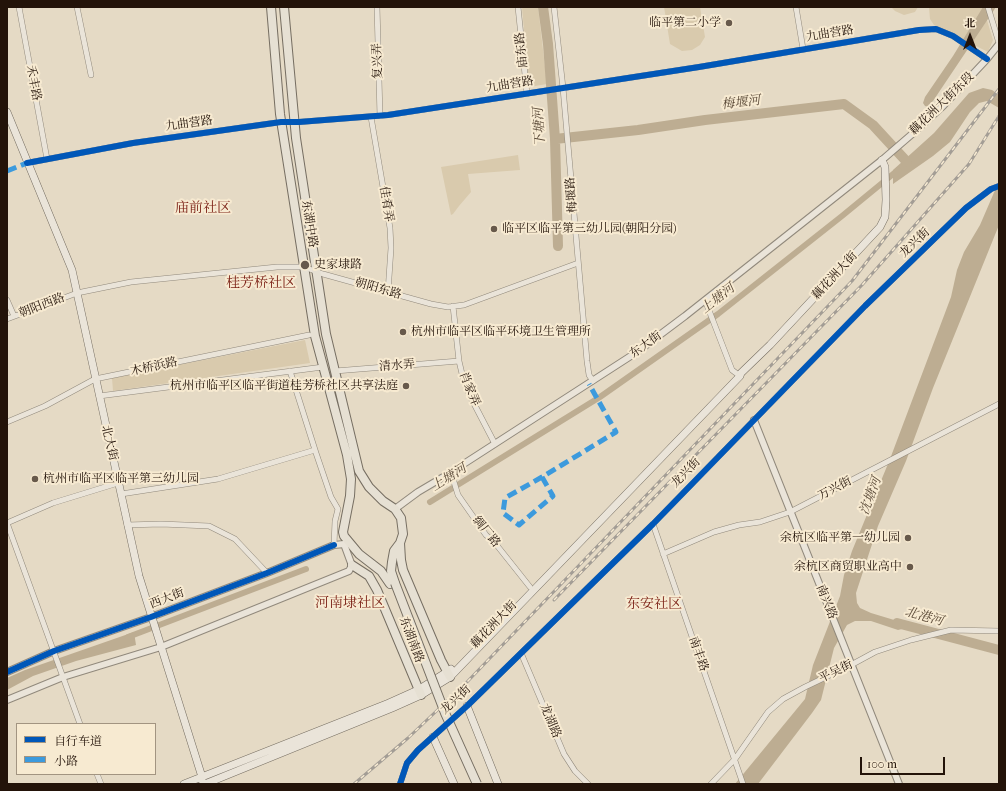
<!DOCTYPE html>
<meta charset="utf-8">
<style>
body{margin:0}
#map{position:relative;width:1006px;height:791px;overflow:hidden;background:#e5dac5;font-family:"IM FELL French Canon","Noto Serif SC",serif}
canvas{display:block}
.frame{position:absolute;inset:0;border:8px solid #231309;pointer-events:none}
.legend{position:absolute;left:16px;top:723px;width:140px;height:52px;box-sizing:border-box;background:#f7ead1;border:1px solid #a29481;margin:0;padding:5px 7px;list-style:none;font-size:12px;color:#231309}
.legend li{display:flex;align-items:center;gap:8px;height:20px}
.legend b{width:20px;border:1px solid #a29481}
.north{position:absolute;left:950px;top:16px;width:40px;height:40px;-webkit-text-stroke:3px #f7ead1;paint-order:stroke;rotate:0deg;font-size:11px;font-weight:700;line-height:16px;text-align:center;color:#231309}
.north::after{content:'';display:block;margin:auto;width:14px;height:18px;background:#231309;clip-path:polygon(50% 0,100% 100%,50% 72%,0 100%)}
.scale{position:absolute;left:860px;top:757px;width:85px;height:18px;box-sizing:border-box;border:2px solid #231309;border-top:0;padding-left:5px;font-size:12px;line-height:14px;white-space:nowrap;color:#231309;-webkit-text-stroke:3px #f7ead1;paint-order:stroke}
</style>
<div id="map">
<canvas width="1006" height="791"></canvas>
<div class="frame"></div>
<ul class="legend">
<li><b style="height:5px;background:#0057b8"></b>自行车道</li>
<li><b style="height:5px;background:#3c9add"></b>小路</li>
</ul>
<div class="north">北</div>
<div class="scale">100 m</div>
</div>
<script>
const context = document.querySelector('canvas').getContext('2d');
context.lineJoin = 'round';
function fill(path, color) { context.fillStyle = color; context.fill(path, 'evenodd'); }
const shape = rows => new Path2D(rows.map(r => 'M' + r).join(''));
function strokePath(path, color, width, dash) { context.strokeStyle = color; context.lineWidth = width; context.lineCap = dash ? 'butt' : 'round'; context.setLineDash(dash || []); context.stroke(path); }
function write(font, color, halo, rows, align = 'center') {
  context.font = font + ' "IM FELL French Canon","Noto Serif SC",serif'; context.lineWidth = 4; context.setLineDash([]); context.textBaseline = 'middle'; context.strokeStyle = halo; context.fillStyle = color; for (const [text, x, y, turn = 0] of rows) {
    context.save(); context.translate(x, y); context.rotate((+turn || 0) * Math.PI / 180); context.textAlign = isNaN(turn) ? turn : align; if (halo) context.strokeText(text, 0, 0); context.fillText(text, 0, 0); context.restore();
  }
}
fill(shape([
 [522,7,538,7,547,84,529,87],
 [664,7,700,7,705,37,700,45,692,50,682,51,670,44],
 [891,7,918,7,915,12,904,15,895,11],
 [929,7,983,7,993,40,988,52,934,25,930,19],
 [518,155,520,170,468,174,471,192,459,206,453,214,451,215,441,167],
 [305,340,310,363,113,391,112,378]
]), '#d9caad');
fill(shape([
 [983,7,996,7,933,101,928,107,925,106,923,103,925,97,953,56],
 [983,88,992,90,999,95,999,108,987,101,979,103,970,112,950,142,933,156,893,184,893,170,934,133,969,93],
 [999,181,999,225,933,388,906,461,878,526,856,593,857,603,860,608,871,613,914,626,898,630,871,621,855,621,847,625,834,648,821,700,812,713,758,784,735,784,805,699,813,665,840,596,844,575,852,551,890,459,951,297,957,270,964,252,980,225],
 [134,632,136,645,76,661,33,676,7,690,7,678,25,670]
]), '#bdad92');
strokePath(shape([
 [430,502,600,397,718,314,842,216,898,170],
 [128,637,306,569]
]), '#bdad92', 6);
strokePath(shape([
 [543,7,548,44,555,139,558,246],
 [555,139,638,130,705,120,844,104,873,125,907,162],
 [897,623,999,650]
]), '#bdad92', 10);
const minor = shape([
 [19,7,47,159],
 [77,7,91,75],
 [377,7,380,116],
 [518,7,527,94],
 [554,7,563,88,587,361,589,375,593,381],
 [796,7,803,49],
 [988,7,999,43],
 [371,117,390,228,391,248,388,292],
 [27,163,133,143,281,122,299,122,388,115,699,67,919,30,936,29,953,36,987,59],
 [7,300,14,316],
 [705,300,732,370,740,376],
 [453,306,459,361,463,378,470,396,495,444],
 [7,319,77,293,131,282,277,267,304,267,323,274,431,304,448,307,464,305,578,263],
 [290,371,316,453,331,497,338,509,335,521,334,545],
 [335,371,459,361],
 [99,396,323,367],
 [7,422,45,406,95,379,309,335],
 [451,472,458,495,486,535,495,543,530,587],
 [121,494,218,479,315,450],
 [653,524,743,784],
 [127,525,161,524,209,526,235,539,267,573],
 [663,554,714,532,739,525,760,522,790,512,999,404],
 [521,653,564,754,575,771,588,784],
 [80,724,7,523,53,503,118,483],
 [97,774,101,784],
 [400,784,407,763,418,750,467,706,653,524,865,306,966,208,991,189,999,186],
 [711,784,735,759,768,712,783,699,805,687,851,665,875,652,911,640,951,630,999,631]
]);
const tertiary = shape([
 [754,420,899,784],
 [395,509,418,492,445,476,637,352,685,316,882,160,911,135,943,106,987,59,999,44],
 [7,672,54,651,151,617,267,573,334,545,344,544,351,563,352,565,349,571,161,647,63,677,7,700]
]);
const secondary = shape([
 [7,112,72,270,139,576,202,777,202,780],
 [467,706,498,784],
 [433,737,454,784],
 [184,784,389,703,418,690,447,672,451,669],
 [205,784,392,708,421,695,450,677,740,376,741,373,770,345,880,227,885,217,886,200,885,167,882,160]
]);
const primary = shape([
 [271,7,280,114,315,336,347,455,351,479,350,496,343,532,344,536,359,554,381,571,390,584],
 [284,7,296,138,326,334,359,471,369,487,383,501,395,509,401,518,403,534,400,543,394,551,392,562,391,571,395,583],
 [400,543,401,560,403,570,441,660,450,677],
 [352,565,369,576,377,590,421,695]
]);
strokePath(minor, '#91897c', 6);
strokePath(tertiary, '#91897c', 8);
strokePath(secondary, '#766e62', 8);
strokePath(primary, '#766e62', 10);
strokePath(minor, '#eae4d9', 5);
strokePath(tertiary, '#eae4d9', 6);
strokePath(secondary, '#eae4d9', 7);
strokePath(primary, '#e6e0d3', 8);
const rail = shape([
 [554,600,862,285,969,164,999,116],
 [354,784,408,738,467,682,852,281,999,89]
]);
strokePath(rail, '#a39d95', 3);
strokePath(rail, '#f7ead1', 1.5, [4.5]);
const primaryBridge = shape([
 [395,583,445,713,477,784]
]);
strokePath(primaryBridge, '#766e62', 10, []);
strokePath(primaryBridge, '#e6e0d3', 8);
strokePath(shape([
 [7,171,27,163],
 [542,477,553,496,519,525,503,513,505,498,542,477,616,432,589,384]
]), '#3c9add', 5, [10, 5]);
strokePath(shape([
 [27,163,133,143,281,122,299,122,388,115,699,67,919,30,936,29,953,36,987,59],
 [7,672,54,651,151,617,267,573,334,545],
 [400,784,407,763,418,750,467,706,653,524,865,306,966,208,991,189,999,186]
]), '#0057b8', 6);
for (const [x, y, r, color] of [
 [729,23,4,"#67594b"],
 [494,229,4,"#67594b"],
 [305,265,5,"#67594b"],
 [403,332,4,"#67594b"],
 [406,386,4,"#67594b"],
 [35,479,4,"#67594b"],
 [908,538,4,"#67594b"],
 [910,567,4,"#67594b"]
]) { const dot = new Path2D(); dot.arc(x, y, r, 0, 2 * Math.PI); context.fillStyle = color; context.fill(dot); strokePath(dot, '#f7ead1', 1.5); }
write('12px', '#231309', '#f7ead1', [
 ["临平第二小学",721,23],
 ["临平区临平第三幼儿园(朝阳分园)",502,229,"left"],
 ["史家埭路",314,265,"left"],
 ["杭州市临平区临平环境卫生管理所",411,332,"left"],
 ["杭州市临平区临平街道桂芳桥社区共享法庭",398,386],
 ["杭州市临平区临平第三幼儿园",43,479,"left"],
 ["余杭区临平第一幼儿园",900,538],
 ["余杭区商贸职业高中",902,567]
], 'right');
write('12px', '#231309', '#f7ead1', [
 ["九曲营路",830,34,-9],
 ["庙东路",522,50,-96],
 ["复兴弄",378,61,-92],
 ["禾丰路",33,83,79],
 ["九曲营路",510,85,-9],
 ["藕花洲大街东段",942,104,-44],
 ["九曲营路",189,124,-8],
 ["梅堰路",572,195,-95],
 ["佳肴弄",386,204,81],
 ["东湖中路",309,224,81],
 ["龙兴街",915,243,-44],
 ["藕花洲大街",835,276,-47],
 ["朝阳东路",378,289,16],
 ["朝阳西路",42,306,-21],
 ["东大街",646,345,-36],
 ["清水弄",397,366,-4],
 ["木桥浜路",154,367,-12],
 ["肖家弄",469,389,68],
 ["北大街",109,443,77],
 ["龙兴街",686,473,-46],
 ["万兴街",835,489,-28],
 ["绸厂路",486,532,51],
 ["西大街",167,599,-21],
 ["南兴路",826,602,68],
 ["藕花洲大街",494,625,-46],
 ["东湖南路",411,640,69],
 ["南丰路",698,654,71],
 ["平吴街",836,672,-26],
 ["龙兴街",456,700,-43],
 ["龙湖路",550,721,67]
]);
write('italic 13px', '#5a4937', '#f7ead1', [
 ["梅堰河",741,103,-7],
 ["下塘河",540,127,-94],
 ["上塘河",718,299,-38],
 ["上塘河",449,478,-32],
 ["沈塘河",871,496,-70],
 ["北港河",924,617,15]
]);
write('14px', '#7a1f14', '#f7ead1', [
 ["庙前社区",203,209],
 ["桂芳桥社区",261,284],
 ["河南埭社区",350,604],
 ["东安社区",654,605]
]);
</script>
